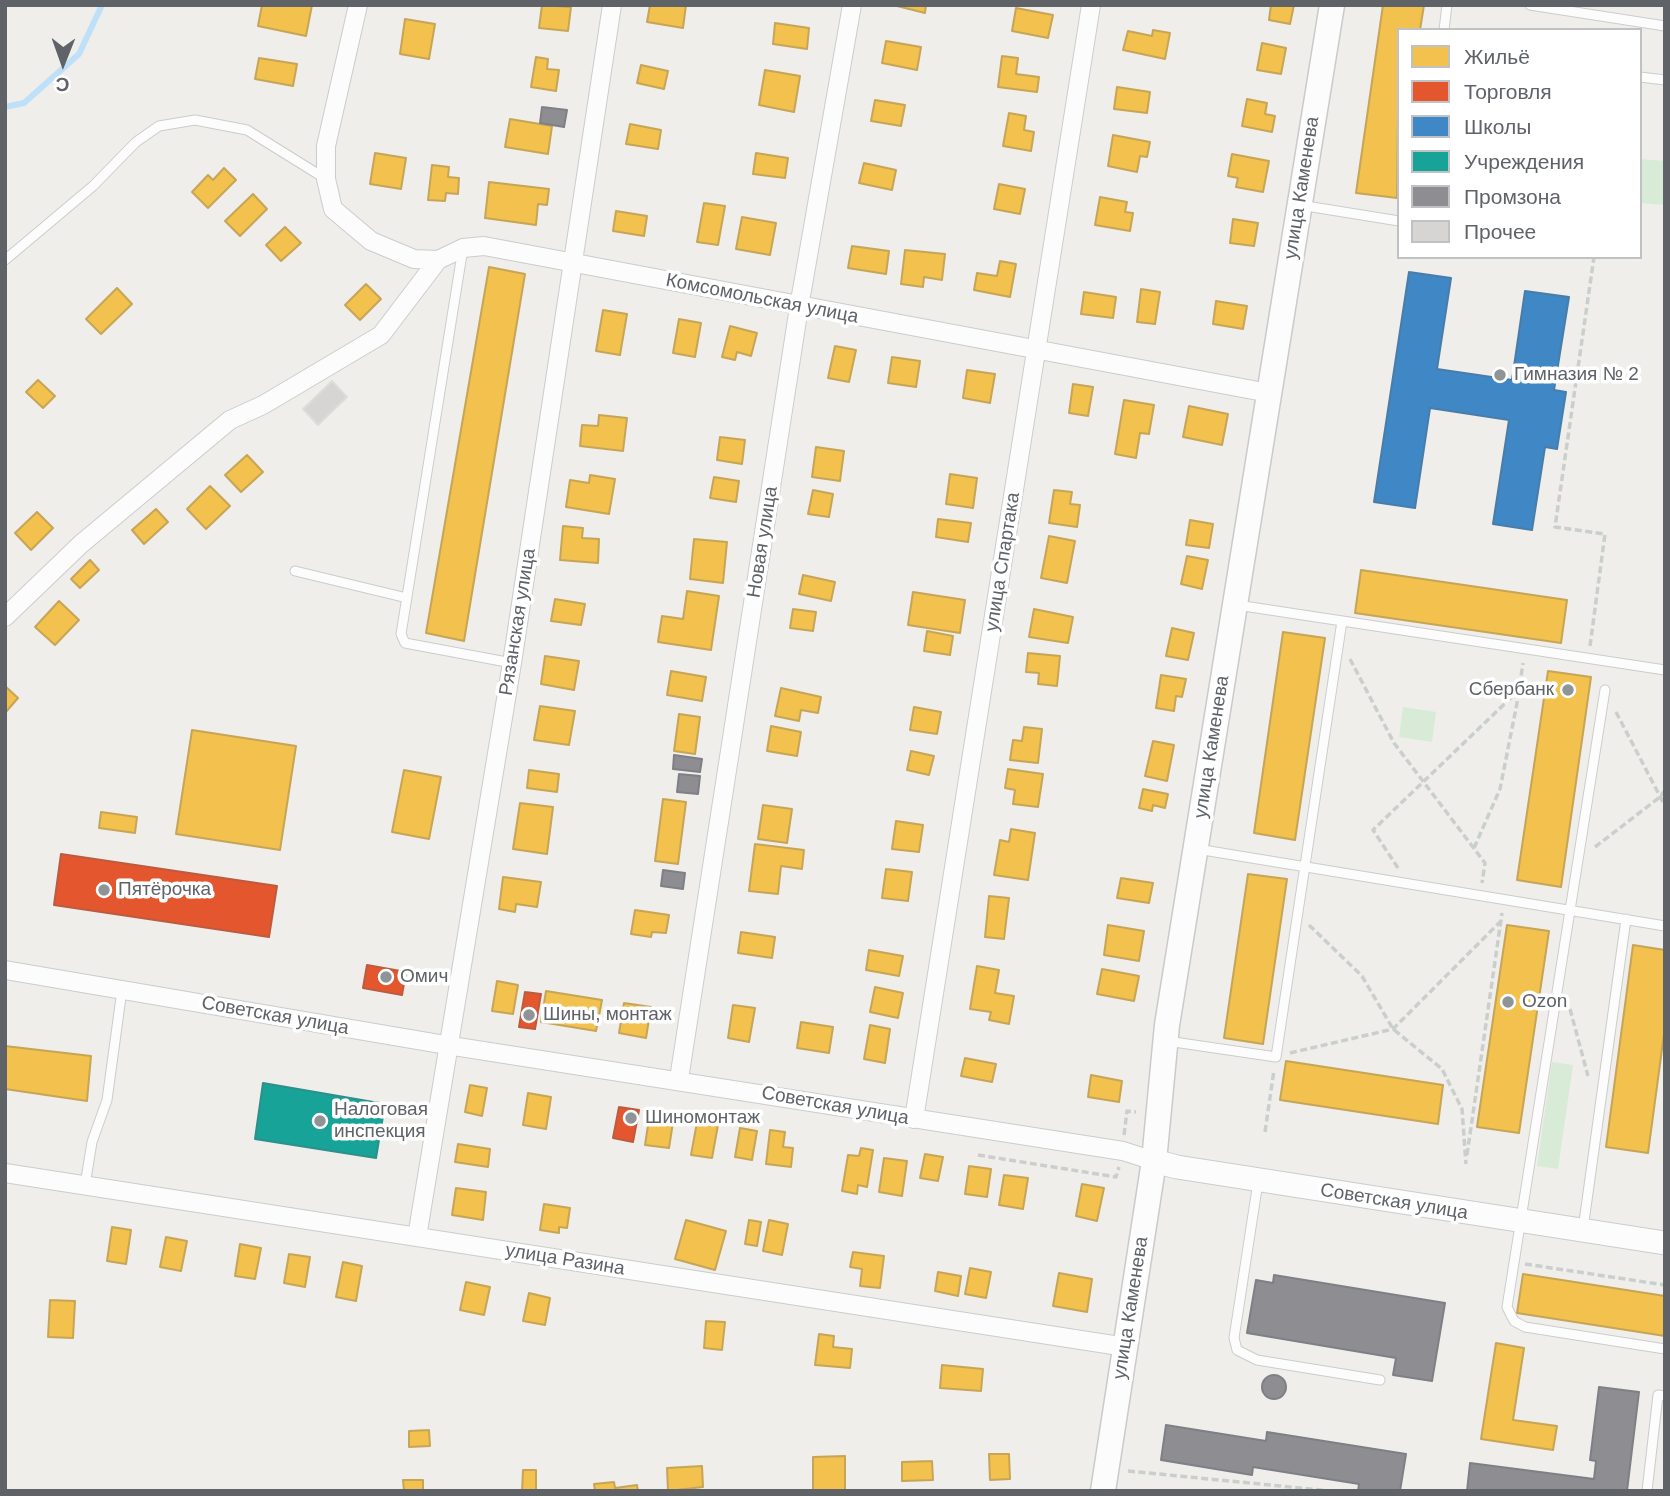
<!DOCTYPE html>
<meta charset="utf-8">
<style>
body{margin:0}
#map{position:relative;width:1670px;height:1496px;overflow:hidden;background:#efeeea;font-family:Arial,sans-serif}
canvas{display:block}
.frame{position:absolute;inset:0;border:7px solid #5f6368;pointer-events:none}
.legend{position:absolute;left:1397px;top:28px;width:245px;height:231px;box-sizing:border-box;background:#fff;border:2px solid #bfc1c3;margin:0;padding:9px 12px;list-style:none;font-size:21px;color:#5f6368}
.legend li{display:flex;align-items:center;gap:14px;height:35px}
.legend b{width:35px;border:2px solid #bfc1c3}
.north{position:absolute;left:28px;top:28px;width:70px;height:70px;-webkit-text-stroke:5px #fff;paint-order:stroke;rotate:181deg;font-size:19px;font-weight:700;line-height:28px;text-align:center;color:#5f6368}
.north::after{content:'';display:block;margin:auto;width:24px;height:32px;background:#5f6368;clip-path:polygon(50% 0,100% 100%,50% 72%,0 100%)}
</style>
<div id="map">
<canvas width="1670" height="1496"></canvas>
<div class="frame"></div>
<ul class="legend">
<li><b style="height:19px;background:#f2c14e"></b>Жильё</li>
<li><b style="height:19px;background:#e4572e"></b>Торговля</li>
<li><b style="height:19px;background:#3f88c5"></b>Школы</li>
<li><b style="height:19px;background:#17a398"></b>Учреждения</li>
<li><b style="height:19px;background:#8d8d92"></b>Промзона</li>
<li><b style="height:19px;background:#d6d5d3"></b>Прочее</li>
</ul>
<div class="north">С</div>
</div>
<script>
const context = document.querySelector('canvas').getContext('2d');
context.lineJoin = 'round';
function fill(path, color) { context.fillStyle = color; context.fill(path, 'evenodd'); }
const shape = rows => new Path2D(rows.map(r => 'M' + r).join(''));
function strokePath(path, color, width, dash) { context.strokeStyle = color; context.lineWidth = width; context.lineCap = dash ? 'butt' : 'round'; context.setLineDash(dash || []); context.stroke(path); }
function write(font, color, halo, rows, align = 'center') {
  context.font = font + ' Arial,sans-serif'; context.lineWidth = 7; context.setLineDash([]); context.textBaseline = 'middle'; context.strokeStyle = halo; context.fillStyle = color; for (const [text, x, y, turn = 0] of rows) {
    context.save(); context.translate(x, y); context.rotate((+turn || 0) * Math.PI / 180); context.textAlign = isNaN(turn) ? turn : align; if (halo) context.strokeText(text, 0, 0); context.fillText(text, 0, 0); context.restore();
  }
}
fill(shape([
 [1640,159,1665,161,1665,205,1640,203],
 [1403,707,1436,712,1432,742,1399,737],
 [1552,1062,1573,1065,1558,1169,1537,1166]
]), '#d8ebd6');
const homes = shape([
 [262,5,312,5,306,36,258,26,262,5],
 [542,5,571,7,568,31,539,28,542,5],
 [650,5,686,5,683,28,647,22,650,5],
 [893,5,926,5,925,13,893,5],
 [1271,5,1294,5,1290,24,1269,20,1271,5],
 [1383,5,1424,5,1420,30,1399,30,1397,198,1356,193,1383,5],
 [1016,8,1053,15,1048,38,1012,31,1016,8],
 [405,19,435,24,429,59,400,54,405,19],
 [775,23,809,28,807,49,773,44,775,23],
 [1153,30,1170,33,1165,59,1123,50,1128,31,1152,36,1153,30],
 [886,41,921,47,917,70,882,63,886,41],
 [1262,43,1286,48,1281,74,1257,70,1262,43],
 [1002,56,1018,58,1016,74,1039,77,1037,92,998,87,1002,56],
 [536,57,548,59,547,69,559,70,556,91,531,87,536,57],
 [259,58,297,64,293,86,255,79,259,58],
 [641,65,668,71,664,89,637,83,641,65],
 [765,70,800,76,794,112,759,105,765,70],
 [1117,87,1150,92,1147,113,1114,109,1117,87],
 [1247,99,1267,103,1265,114,1275,116,1272,132,1242,126,1247,99],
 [875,100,905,105,901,126,871,121,875,100],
 [1009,113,1026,116,1024,130,1034,132,1031,151,1003,146,1009,113],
 [510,119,552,126,548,154,505,147,510,119],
 [630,124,661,130,658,149,626,144,630,124],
 [1113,135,1150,142,1147,157,1140,156,1137,172,1108,166,1113,135],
 [375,153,406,158,401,189,370,184,375,153],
 [756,153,788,158,785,178,753,174,756,153],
 [1232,154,1269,161,1263,192,1236,187,1238,178,1228,176,1232,154],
 [864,163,896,170,892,190,859,183,864,163],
 [432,165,449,167,448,177,459,178,458,194,446,193,445,201,428,200,432,165],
 [224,168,236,180,208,208,192,192,208,175,213,180,224,168],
 [489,182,549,189,547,205,538,204,536,225,485,218,489,182],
 [999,184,1025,189,1020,214,994,209,999,184],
 [253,194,267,209,240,236,225,221,253,194],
 [1100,197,1127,202,1125,212,1133,213,1130,231,1095,225,1100,197],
 [704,203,725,206,718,245,697,242,704,203],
 [616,211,647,216,644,236,613,231,616,211],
 [742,217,776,223,770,255,736,249,742,217],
 [1233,219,1258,223,1254,246,1230,243,1233,219],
 [285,227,301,243,281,261,266,245,285,227],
 [852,246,889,251,886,274,848,268,852,246],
 [905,250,945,254,942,280,924,277,923,287,901,284,905,250],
 [1000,261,1016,264,1010,297,974,290,977,273,997,276,1000,261],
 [489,267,525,274,464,641,426,633,489,267],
 [366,284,381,299,360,320,345,305,366,284],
 [117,288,132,304,101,334,86,319,117,288],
 [1141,289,1160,292,1155,324,1137,322,1141,289],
 [1084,292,1116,297,1113,318,1081,314,1084,292],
 [1216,301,1247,306,1243,329,1213,324,1216,301],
 [603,310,627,314,620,355,596,351,603,310],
 [679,319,701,323,695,357,673,353,679,319],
 [730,326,757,333,751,356,737,352,735,360,722,357,730,326],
 [835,346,856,350,849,382,828,378,835,346],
 [892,357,920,361,916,387,888,383,892,357],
 [967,370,995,374,990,403,963,398,967,370],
 [38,380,55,396,43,408,26,392,38,380],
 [1073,384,1093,387,1088,416,1069,413,1073,384],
 [1124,400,1154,405,1149,434,1140,433,1136,458,1115,454,1124,400],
 [1189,406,1228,414,1222,445,1183,437,1189,406],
 [599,415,627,418,623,451,580,446,582,425,598,426,599,415],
 [720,437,745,440,742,464,717,460,720,437],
 [816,447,844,451,840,481,812,477,816,447],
 [247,455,263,472,241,492,225,475,247,455],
 [950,474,977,478,973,508,946,504,950,474],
 [590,475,615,479,609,514,566,507,570,480,589,483,590,475],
 [714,477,739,481,736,502,710,498,714,477],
 [210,486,230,506,206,529,187,509,210,486],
 [813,490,833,494,829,517,808,514,813,490],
 [1054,490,1072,492,1070,504,1080,505,1077,527,1049,523,1054,490],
 [156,509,168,522,144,544,132,530,156,509],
 [37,512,53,528,31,550,15,533,37,512],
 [938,519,971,523,968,542,936,537,938,519],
 [1190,520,1213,524,1209,548,1186,545,1190,520],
 [563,526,583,528,582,538,599,539,598,563,560,560,563,526],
 [1049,536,1075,541,1067,583,1041,578,1049,536],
 [694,539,727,542,723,583,690,579,694,539],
 [1187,556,1208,560,1202,589,1181,584,1187,556],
 [90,560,99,570,80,588,71,579,90,560],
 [1361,570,1567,600,1561,643,1355,613,1361,570],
 [803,575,835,582,831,601,799,594,803,575],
 [687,591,719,596,711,650,658,642,662,616,683,619,687,591],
 [913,592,965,600,960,633,908,625,913,592],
 [555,599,585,604,581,625,551,621,555,599],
 [59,601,79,620,55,645,35,627,59,601],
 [793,609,816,612,813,631,790,628,793,609],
 [1034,609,1073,617,1068,643,1029,637,1034,609],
 [1172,628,1194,633,1188,660,1166,656,1172,628],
 [927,631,953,636,950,655,924,651,927,631],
 [1283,632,1325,638,1295,840,1254,833,1283,632],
 [1028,653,1060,656,1057,686,1038,684,1039,673,1026,672,1028,653],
 [545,656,579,661,574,690,541,684,545,656],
 [671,671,706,677,702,701,667,695,671,671],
 [1548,671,1591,677,1561,887,1517,880,1548,671],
 [1161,675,1186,679,1182,697,1176,696,1174,711,1156,708,1161,675],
 [5,686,18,698,5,713,5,686],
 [781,688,821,697,818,713,801,710,799,721,775,716,781,688],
 [540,706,575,711,569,745,534,740,540,706],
 [914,707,941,712,937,734,910,730,914,707],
 [679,714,700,717,695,754,674,751,679,714],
 [771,726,801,732,797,756,767,751,771,726],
 [1024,727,1042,729,1038,763,1010,760,1013,740,1022,741,1024,727],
 [192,730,296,746,280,850,176,834,192,730],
 [1153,741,1174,745,1167,781,1145,776,1153,741],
 [911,751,934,756,929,775,907,770,911,751],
 [1008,769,1043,774,1038,807,1013,804,1015,790,1005,788,1008,769],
 [404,770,441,777,429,839,392,832,404,770],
 [529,770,559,774,557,792,527,788,529,770],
 [1143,789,1168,794,1165,808,1153,805,1152,811,1139,808,1143,789],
 [663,799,686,802,678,864,655,861,663,799],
 [520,803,553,807,547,854,513,849,520,803],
 [763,805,792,809,787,843,758,839,763,805],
 [101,812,137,817,135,833,99,828,101,812],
 [896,821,923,825,919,852,892,849,896,821],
 [1011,829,1035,833,1028,880,994,875,1000,840,1009,842,1011,829],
 [755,844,804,850,802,869,781,866,778,894,749,891,755,844],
 [886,869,912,872,908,901,882,898,886,869],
 [1248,874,1287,879,1263,1044,1224,1038,1248,874],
 [503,877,541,882,537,907,516,904,515,912,499,909,503,877],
 [1121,878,1153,883,1149,903,1117,898,1121,878],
 [989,896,1009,898,1004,939,985,937,989,896],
 [635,910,669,915,666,933,652,932,651,937,631,934,635,910],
 [1108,925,1144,931,1139,961,1104,955,1108,925],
 [1507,925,1549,931,1519,1133,1477,1127,1507,925],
 [741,932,775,937,772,958,738,953,741,932],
 [1633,945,1665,950,1665,1027,1648,1153,1606,1147,1633,945],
 [869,950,903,956,899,976,866,970,869,950],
 [977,966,999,970,995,993,1014,996,1009,1024,989,1020,991,1012,970,1009,977,966],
 [1102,969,1139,976,1134,1001,1097,994,1102,969],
 [497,981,518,985,513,1014,492,1011,497,981],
 [875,987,903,993,898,1018,870,1012,875,987],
 [546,991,602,1000,596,1031,541,1022,546,991],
 [624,1003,651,1007,646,1038,619,1033,624,1003],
 [733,1005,755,1008,749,1042,728,1038,733,1005],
 [801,1022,833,1027,829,1053,797,1048,801,1022],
 [870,1025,890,1029,885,1063,864,1059,870,1025],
 [5,1046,91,1056,87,1101,5,1089,5,1046],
 [965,1058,996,1064,992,1082,961,1076,965,1058],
 [1286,1061,1443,1085,1438,1124,1280,1100,1286,1061],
 [1091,1075,1122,1081,1119,1102,1088,1097,1091,1075],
 [470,1085,487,1088,482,1116,465,1112,470,1085],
 [528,1093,551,1097,546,1129,523,1125,528,1093],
 [650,1112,674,1116,669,1148,645,1145,650,1112],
 [697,1122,718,1125,712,1158,691,1155,697,1122],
 [740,1128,757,1131,752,1160,735,1157,740,1128],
 [770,1130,785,1132,783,1147,793,1148,791,1167,766,1164,770,1130],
 [458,1144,490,1149,488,1167,455,1162,458,1144],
 [861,1148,873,1150,867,1187,858,1185,857,1194,842,1191,848,1155,859,1156,861,1148],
 [925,1154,943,1157,938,1181,920,1178,925,1154],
 [884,1158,907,1161,902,1196,879,1192,884,1158],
 [969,1166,991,1169,987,1197,965,1194,969,1166],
 [1004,1175,1028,1178,1023,1209,999,1205,1004,1175],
 [1082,1184,1104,1188,1097,1221,1076,1216,1082,1184],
 [456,1188,486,1192,483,1220,452,1215,456,1188],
 [544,1204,570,1208,567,1228,559,1227,559,1233,540,1230,544,1204],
 [686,1220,726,1231,715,1270,675,1259,686,1220],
 [749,1220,761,1222,757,1246,745,1244,749,1220],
 [769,1220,788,1224,782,1255,763,1251,769,1220],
 [112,1227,131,1230,126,1264,107,1261,112,1227],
 [166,1237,187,1241,181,1271,160,1267,166,1237],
 [240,1244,261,1248,255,1279,235,1276,240,1244],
 [853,1252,884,1256,880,1288,860,1286,862,1269,850,1267,853,1252],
 [289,1254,310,1257,305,1287,284,1283,289,1254],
 [343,1262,362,1266,356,1301,336,1297,343,1262],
 [970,1268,991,1272,986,1298,965,1294,970,1268],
 [938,1272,961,1276,958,1296,935,1291,938,1272],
 [1059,1273,1092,1279,1087,1312,1053,1306,1059,1273],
 [1523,1274,1665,1296,1665,1336,1517,1313,1523,1274],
 [466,1282,490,1287,484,1315,460,1310,466,1282],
 [529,1293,550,1298,545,1325,523,1321,529,1293],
 [50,1300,75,1301,73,1338,48,1337,50,1300],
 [706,1321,725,1322,722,1350,704,1348,706,1321],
 [819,1334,834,1336,833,1347,852,1349,850,1368,815,1365,819,1334],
 [1496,1343,1524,1348,1513,1420,1557,1426,1553,1450,1481,1439,1496,1343],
 [942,1365,983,1369,981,1391,940,1388,942,1365],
 [429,1430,430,1446,409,1447,409,1431,429,1430],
 [989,1454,1009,1454,1010,1479,990,1480,989,1454],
 [845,1456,845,1490,813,1491,813,1457,845,1456],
 [932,1461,933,1480,902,1481,902,1462,932,1461],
 [702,1466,703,1487,668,1491,667,1468,702,1466],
 [523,1470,536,1470,536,1491,522,1491,523,1470],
 [403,1480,423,1480,423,1491,404,1491,403,1480],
 [614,1482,615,1488,637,1485,638,1491,595,1491,594,1484,614,1482]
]);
fill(homes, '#f2c14e');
strokePath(homes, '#c6a556', 2);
const shops = shape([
 [61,854,277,886,269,937,54,905,61,854],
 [367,965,406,972,402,995,363,988,367,965],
 [525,992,541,994,535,1029,519,1027,525,992],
 [619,1107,639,1110,633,1142,613,1138,619,1107]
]);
fill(shops, '#e4572e');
strokePath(shops, '#bc5b3f', 2);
const schools = shape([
 [1409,272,1451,278,1437,369,1512,380,1525,291,1569,297,1554,390,1566,392,1557,449,1545,447,1532,530,1493,524,1509,420,1430,408,1415,508,1374,502,1409,272]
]);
fill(schools, '#3f88c5');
strokePath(schools, '#497da9', 2);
const public = shape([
 [263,1083,385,1104,376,1158,255,1139,263,1083]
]);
fill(public, '#17a398');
strokePath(public, '#2d908a', 2);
const industry = shape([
 [542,107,567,110,564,127,540,123,542,107],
 [674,755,702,759,700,772,673,769,674,755],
 [679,774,700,776,698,794,677,792,679,774],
 [663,870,685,873,683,889,661,886,663,870],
 [1274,1275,1445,1303,1432,1381,1393,1375,1396,1358,1247,1333,1256,1280,1273,1283,1274,1275],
 '1262 1387a12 12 0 1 1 24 0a12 12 0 1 1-24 0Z',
 [1599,1387,1639,1392,1627,1491,1467,1491,1470,1463,1594,1479,1596,1461,1590,1460,1599,1387],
 [1166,1425,1266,1441,1267,1432,1406,1454,1400,1491,1358,1491,1359,1484,1253,1467,1252,1475,1161,1460,1166,1425]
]);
fill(industry, '#8d8d92');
strokePath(industry, '#7f8085', 2);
strokePath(shape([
 [5,107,24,103,79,54,102,5]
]), '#bfe0f9', 6);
const building = shape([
 [332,381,347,397,318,425,303,409,332,381]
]);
fill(building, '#d6d5d3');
strokePath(building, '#deddd9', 2);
const service = shape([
 [1530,5,1665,26],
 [1444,30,1447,5],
 [1640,77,1665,80],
 [1300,205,1399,221],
 [463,248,401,634,405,643,512,663],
 [5,260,93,186,136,142,159,126,195,120,247,130,326,179],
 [295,571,407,598],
 [1237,605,1665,670],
 [1605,690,1507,1307,1514,1321,1525,1327,1665,1349],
 [1197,849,1665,926],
 [1167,1041,1276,1057,1342,621],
 [1258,1182,1234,1338,1237,1350,1257,1360,1380,1380],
 [85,1185,92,1142,107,1100,122,990],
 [1583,1229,1626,919],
 [1647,1491,1658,1395,1665,1396]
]);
const minor = shape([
 [358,5,326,146,326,179,333,209,371,241,414,259,438,260,463,248,484,246,1269,393],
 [5,617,81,544,230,420,263,405,381,335,438,260],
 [5,970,446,1045,1123,1151,1154,1161],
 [679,1079,799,307,852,5],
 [914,1119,1091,5],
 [5,1173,1126,1347],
 [417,1237,512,663,612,5]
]);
const tertiary = shape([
 [1154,1161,1177,1167,1665,1243]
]);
const secondary = shape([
 [1103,1491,1154,1161,1167,1025,1332,5]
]);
strokePath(service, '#cbcccc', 11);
strokePath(minor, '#cbcccc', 20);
strokePath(tertiary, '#cbcccc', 25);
strokePath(secondary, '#cacacb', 27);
strokePath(shape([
 [1590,646,1605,534,1555,527,1594,257],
 [1350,659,1394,743,1485,863,1482,883],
 [1616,712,1665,806],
 [1595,847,1660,797,1665,790],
 [1474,848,1500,789,1519,693],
 [1398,868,1373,830,1519,690,1523,663],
 [1309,925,1362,976,1393,1029,1442,1069,1462,1109,1466,1164],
 [1570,1009,1588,1076],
 [1290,1053,1393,1029,1500,922],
 [1265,1132,1274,1070],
 [1124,1135,1127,1111,1136,1112],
 [978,1155,1116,1177,1119,1167],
 [1467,1155,1502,913],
 [1525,1264,1665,1285],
 [1128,1471,1331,1491]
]), '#cacfcc', 3.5, [7, 3.5]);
strokePath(service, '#fdfcfc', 9);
strokePath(minor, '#fdfcfc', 18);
strokePath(tertiary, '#fdfcfc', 23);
strokePath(secondary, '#fdfcfc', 24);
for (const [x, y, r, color] of [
 [1500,375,7,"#919496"],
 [1568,690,7,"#919496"],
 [104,890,7,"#919496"],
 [386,977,7,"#919496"],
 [1508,1002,7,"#919496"],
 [529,1015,7,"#919496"],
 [631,1118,7,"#919496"],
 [320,1121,7,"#919496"]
]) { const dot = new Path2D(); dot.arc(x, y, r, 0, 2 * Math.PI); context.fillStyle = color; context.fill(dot); strokePath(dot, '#fff', 2.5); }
write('19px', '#5f6368', '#fff', [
 ["улица Каменева",1302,188,-81],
 ["Комсомольская улица",762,299,11],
 ["Новая улица",763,542,-81],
 ["улица Спартака",1003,562,-81],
 ["Рязанская улица",518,622,-81],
 ["улица Каменева",1212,747,-81],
 ["Советская улица",275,1016,10],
 ["Советская улица",835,1106,10],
 ["Советская улица",1394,1202,9],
 ["улица Разина",565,1260,9],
 ["улица Каменева",1131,1308,-81]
]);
write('19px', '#5f6368', '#fff', [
 ["Гимназия № 2",1514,375],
 ["Сбербанк",1554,690,"right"],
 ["Пятёрочка",118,890],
 ["Омич",400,977],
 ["Ozon",1522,1002],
 ["Шины, монтаж",543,1015],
 ["Налоговая",334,1110],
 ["инспекция",334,1132],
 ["Шиномонтаж",645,1118]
], 'left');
</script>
